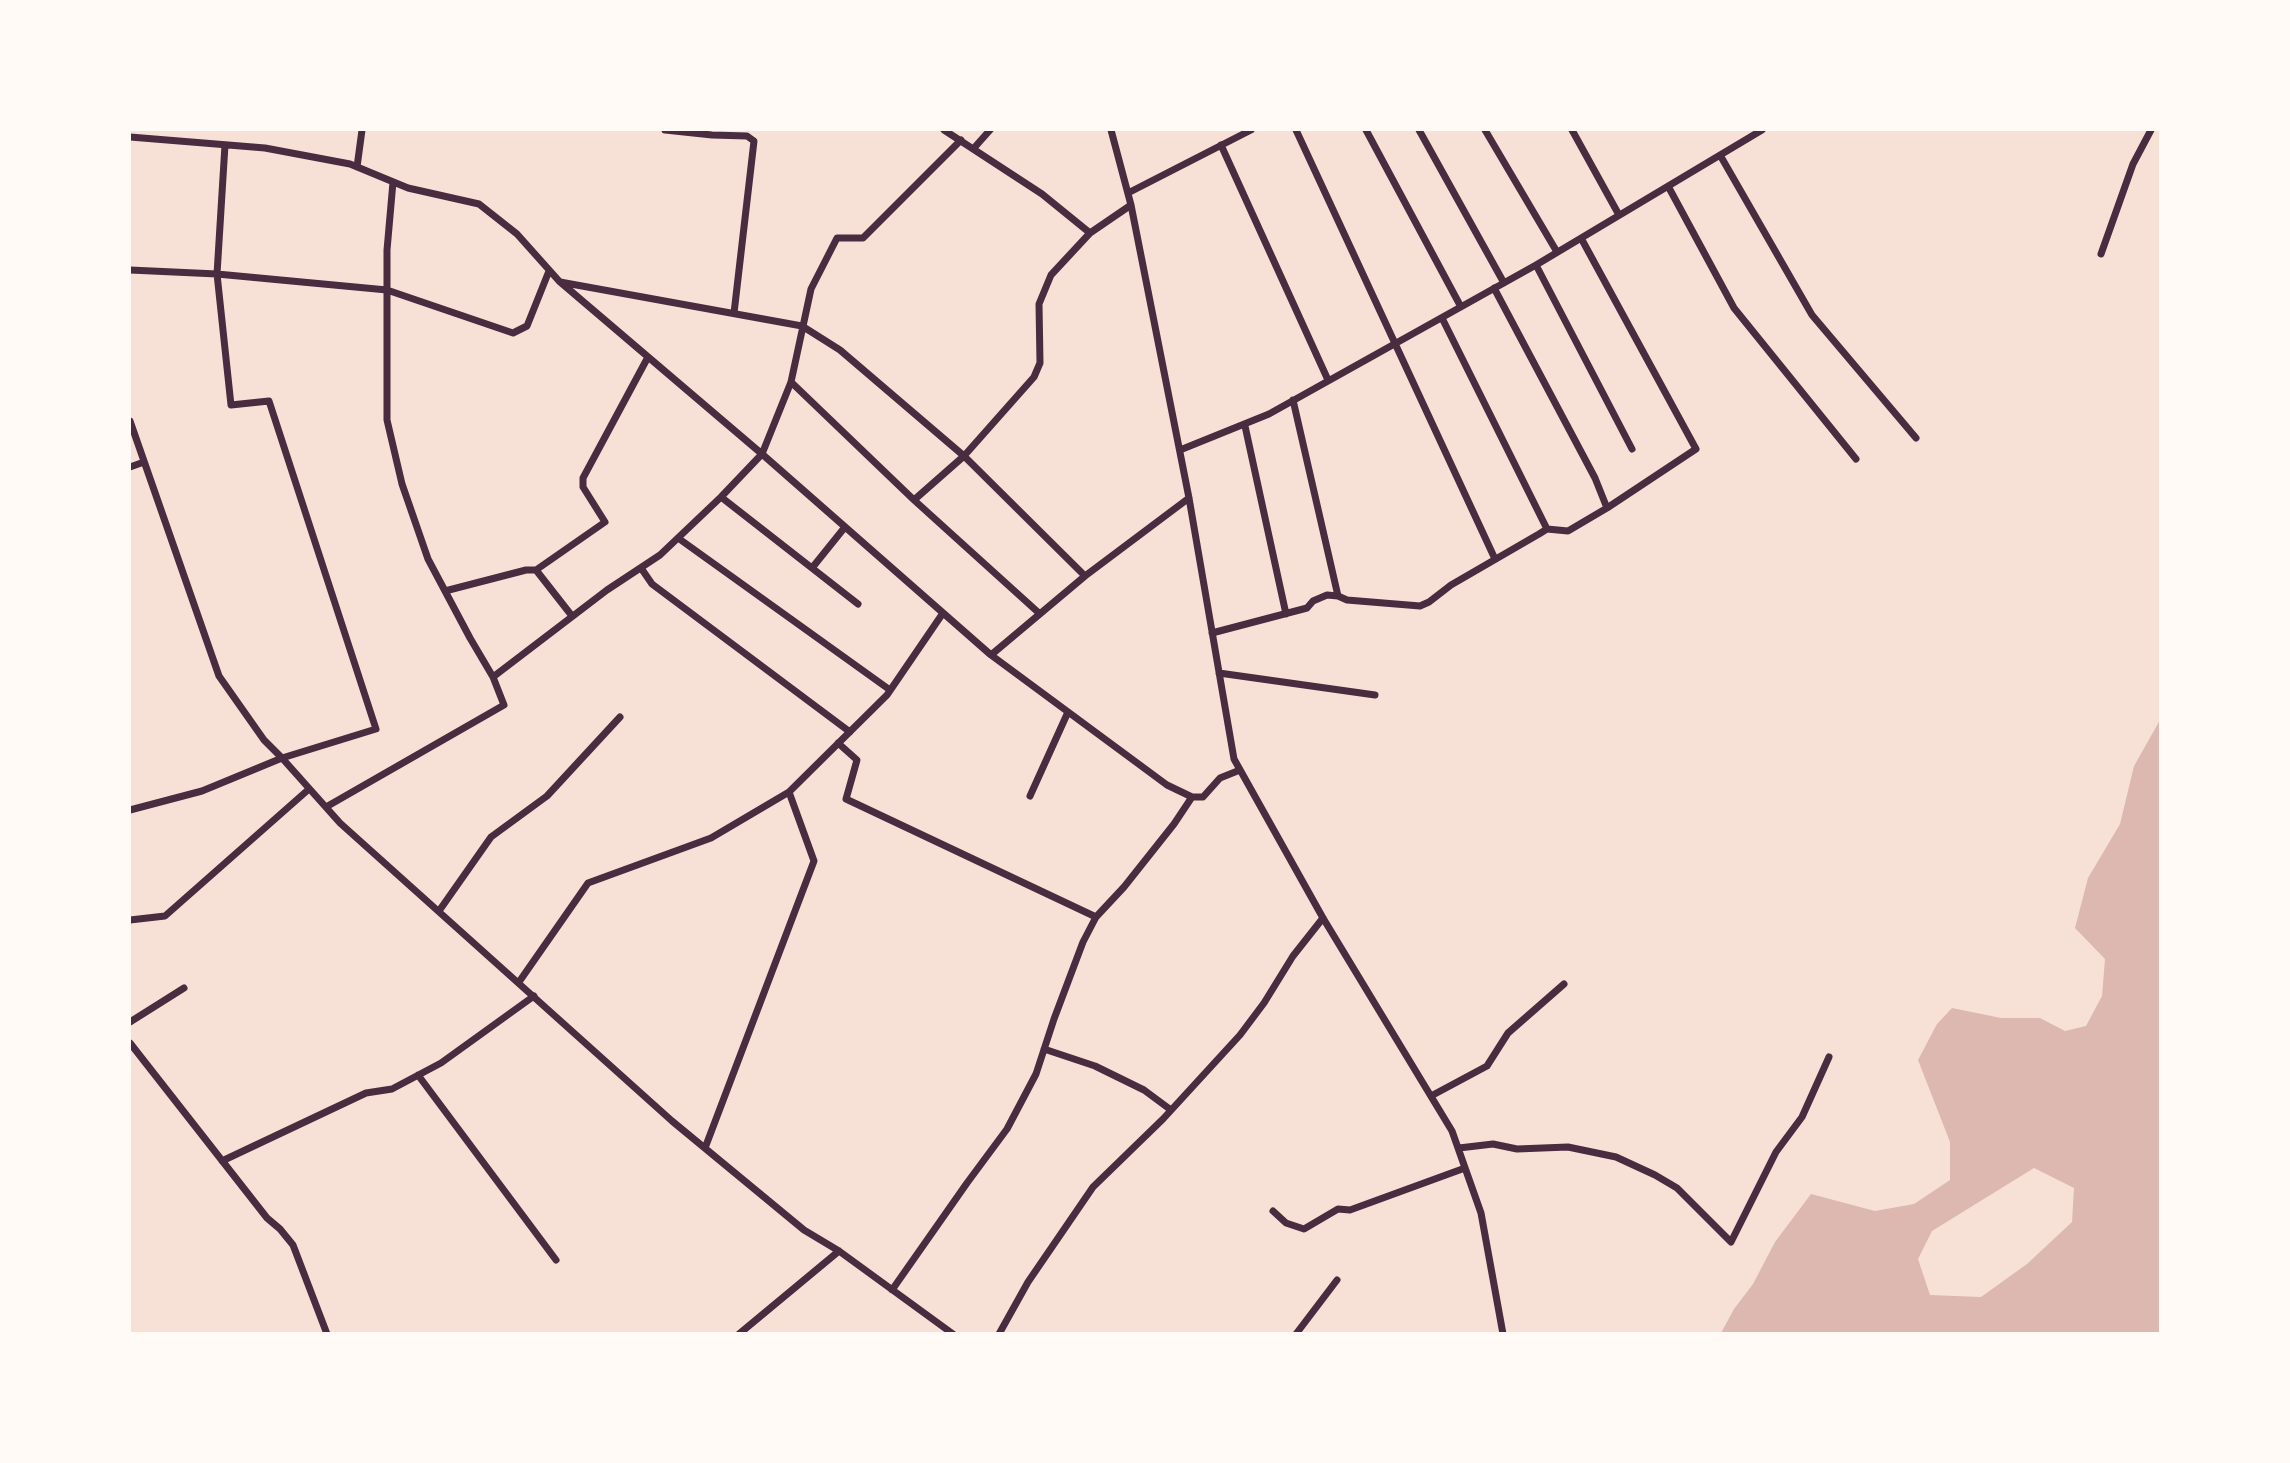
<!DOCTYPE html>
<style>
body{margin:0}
#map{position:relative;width:2290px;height:1463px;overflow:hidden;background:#f7e1d7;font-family:Inter,sans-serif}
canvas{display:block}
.frame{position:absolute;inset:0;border:131px solid #fffaf5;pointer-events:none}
</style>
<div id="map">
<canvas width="2290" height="1463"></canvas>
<div class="frame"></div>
</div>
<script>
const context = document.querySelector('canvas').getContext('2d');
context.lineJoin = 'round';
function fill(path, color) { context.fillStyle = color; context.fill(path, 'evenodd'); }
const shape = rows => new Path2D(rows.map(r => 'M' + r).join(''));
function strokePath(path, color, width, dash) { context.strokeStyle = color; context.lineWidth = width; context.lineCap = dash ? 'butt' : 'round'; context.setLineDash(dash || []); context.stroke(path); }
fill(shape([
 [2160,720,2160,1333,1721,1333,1734,1309,1753,1284,1775,1242,1811,1194,1875,1211,1914,1204,1950,1180,1950,1142,1918,1060,1937,1024,1952,1008,2001,1018,2040,1018,2065,1031,2086,1026,2102,996,2105,959,2075,928,2088,878,2120,824,2134,766],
 [2034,1168,2074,1188,2072,1222,2027,1264,1981,1297,1930,1295,1918,1259,1932,1231]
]), '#dcb8b0');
strokePath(shape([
 [665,130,712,135,747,136,754,141,734,313],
 [944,130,1042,194,1090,233],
 [1111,130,1131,205,1189,498,1234,759,1323,918,1452,1131,1481,1213,1503,1334],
 [1296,130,1495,559],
 [1366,130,1461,307],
 [1419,130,1504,283],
 [1485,130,1557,252],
 [1572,130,1619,215],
 [130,137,265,148,350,164,408,188,479,204,517,234,559,281,762,454,991,655,1167,785,1192,797,1203,797,1220,778,1240,770],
 [1221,145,1328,380],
 [974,148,990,130],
 [1720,155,1812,315,1916,438],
 [357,167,362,130],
 [1668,186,1734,308,1856,459],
 [1128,193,1251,130],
 [2101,254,2133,164,2151,130],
 [1536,265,1632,449],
 [130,270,217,274,225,145],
 [560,282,802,326,840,350,964,456,914,500],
 [1494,288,1595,478,1607,508],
 [1442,318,1547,529],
 [791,382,914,500,1040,614],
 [1293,400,1338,596],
 [130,421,219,676,264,740,282,758,340,823,672,1121,804,1230,839,1251,953,1334],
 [1245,426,1286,614],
 [1180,450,1269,414,1536,265,1762,130],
 [130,467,144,462],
 [721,497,858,604],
 [678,538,890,690],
 [641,568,652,584,850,732],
 [812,568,845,527],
 [536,570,572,616],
 [1085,576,964,456,1034,377,1040,363,1039,304,1051,275,1090,233,1131,205],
 [445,591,526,570,536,570,605,522,583,487,583,478,648,357],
 [1212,633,1307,608,1313,601,1327,595,1338,596,1347,600,1420,606,1429,602,1451,585,1539,534,1547,529,1568,531,1607,508,1696,449,1581,238],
 [991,655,1085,576,1189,498],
 [1219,673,1375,695],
 [493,677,607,590,660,555,721,497,762,454,791,382,811,289,837,238,863,238,961,140],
 [838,743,857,760,846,799,1096,917],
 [1030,796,1068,712],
 [326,807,504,705,493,677,470,638,428,559,402,484,387,420,387,250,393,182],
 [130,810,202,791,282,758,376,729,269,401,231,405,217,274,387,290,513,333,527,326,549,271],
 [439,911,491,837,547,796,620,717],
 [130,920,165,916,309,789],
 [519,982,588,883,711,838,789,792],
 [130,1022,184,988],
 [130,1043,267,1218,280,1229,293,1245,327,1334],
 [1044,1049,1095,1066,1144,1090,1171,1110],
 [418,1075,556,1260],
 [1431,1096,1487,1066,1508,1033,1564,984],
 [705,1148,814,861,789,792,887,695,943,613],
 [1459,1148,1493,1144,1517,1149,1568,1147,1616,1157,1655,1175,1677,1188,1731,1242,1776,1152,1802,1117,1829,1057],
 [222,1161,366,1093,392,1089,441,1063,534,996],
 [1273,1211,1286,1223,1304,1229,1338,1209,1350,1210,1465,1168],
 [892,1290,967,1183,1007,1129,1036,1074,1054,1019,1083,942,1096,917,1124,887,1174,824,1192,797],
 [739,1334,839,1251],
 [999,1334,1028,1282,1093,1187,1163,1119,1240,1035,1264,1003,1293,956,1323,918],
 [1296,1334,1337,1280]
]), '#4a2c40', 7);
</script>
